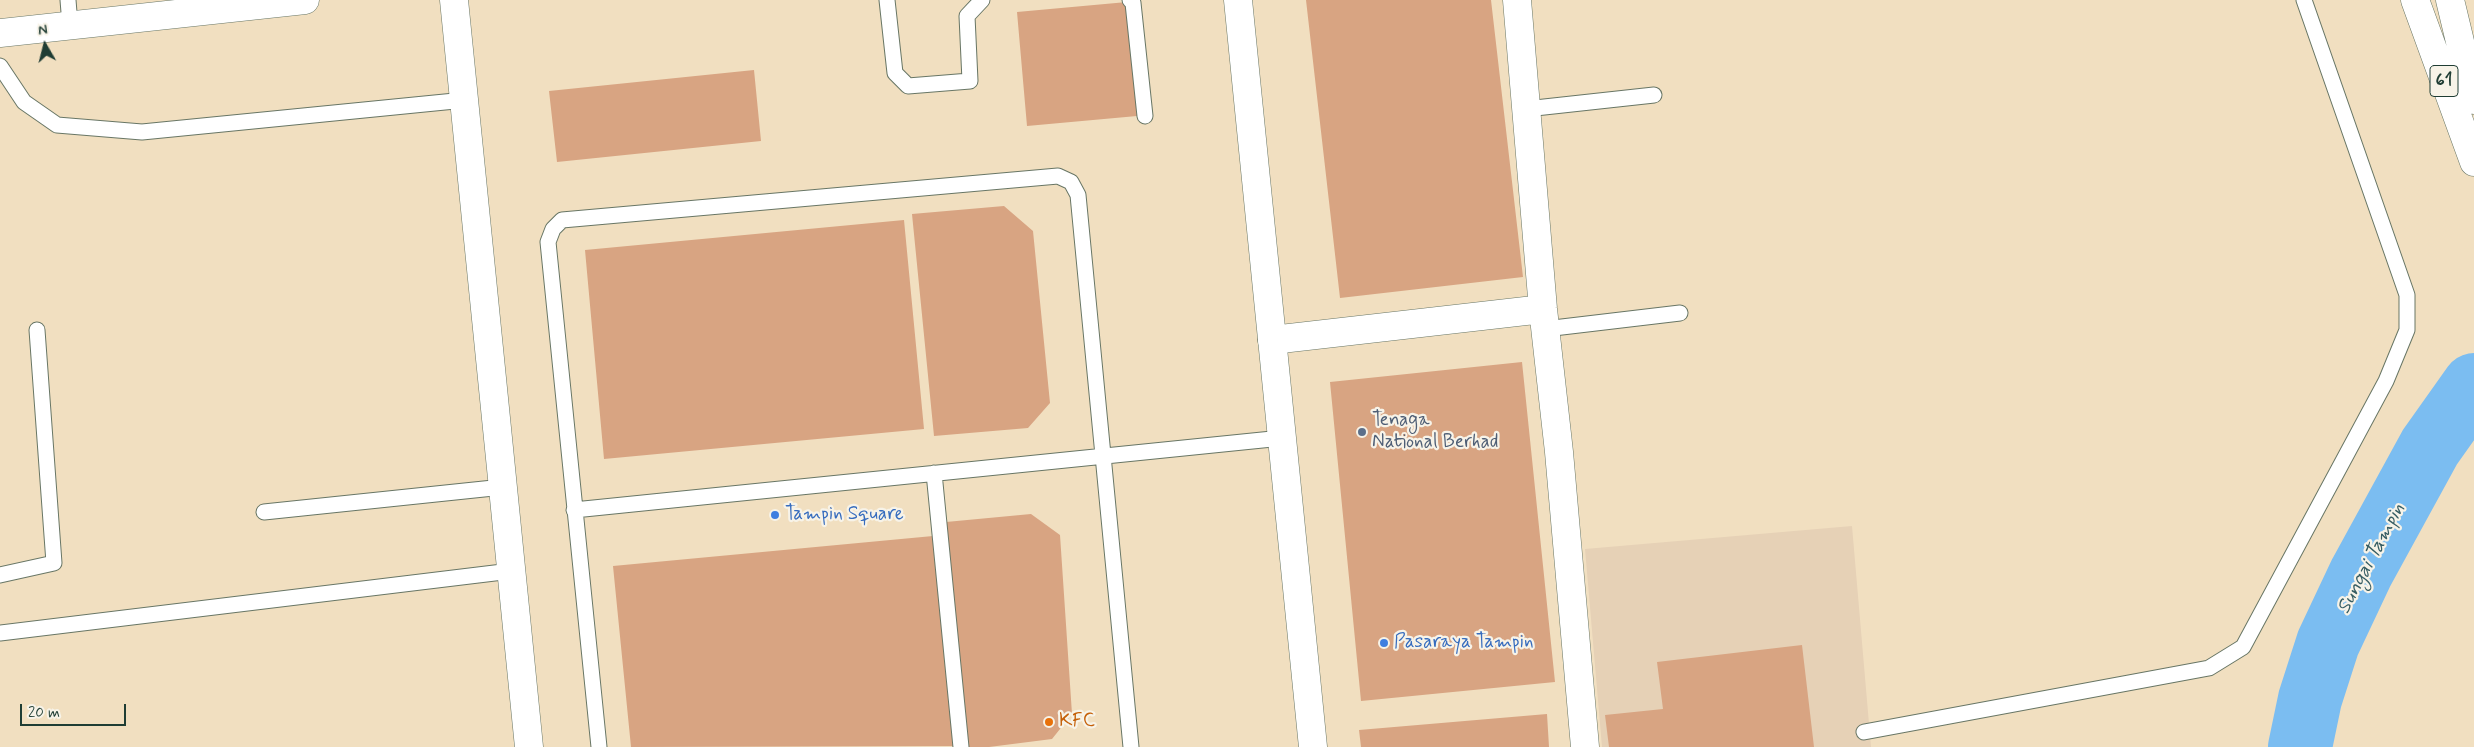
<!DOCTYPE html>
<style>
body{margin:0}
#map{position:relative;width:2474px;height:747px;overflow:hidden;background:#f1dfc0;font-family:Mynerve,sans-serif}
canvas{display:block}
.north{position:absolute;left:20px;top:20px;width:50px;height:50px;-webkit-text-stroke:4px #f7f3e8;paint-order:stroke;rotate:352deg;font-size:14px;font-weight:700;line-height:20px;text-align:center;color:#1f3d34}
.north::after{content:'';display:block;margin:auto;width:18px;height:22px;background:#1f3d34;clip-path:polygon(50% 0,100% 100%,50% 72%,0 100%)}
.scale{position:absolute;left:20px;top:704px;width:106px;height:22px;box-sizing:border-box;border:2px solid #1f3d34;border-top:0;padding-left:6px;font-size:15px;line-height:18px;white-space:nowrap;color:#1f3d34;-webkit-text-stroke:4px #f7f3e8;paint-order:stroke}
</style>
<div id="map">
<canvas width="2474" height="747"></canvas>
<div class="north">N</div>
<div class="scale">20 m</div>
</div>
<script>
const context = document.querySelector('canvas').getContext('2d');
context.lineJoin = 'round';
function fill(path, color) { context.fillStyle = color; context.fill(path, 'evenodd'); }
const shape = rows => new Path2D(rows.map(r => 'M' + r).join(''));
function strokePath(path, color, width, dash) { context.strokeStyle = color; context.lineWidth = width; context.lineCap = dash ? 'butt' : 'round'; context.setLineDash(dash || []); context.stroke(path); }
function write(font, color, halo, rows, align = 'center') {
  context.font = font + ' Mynerve,sans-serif'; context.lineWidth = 4.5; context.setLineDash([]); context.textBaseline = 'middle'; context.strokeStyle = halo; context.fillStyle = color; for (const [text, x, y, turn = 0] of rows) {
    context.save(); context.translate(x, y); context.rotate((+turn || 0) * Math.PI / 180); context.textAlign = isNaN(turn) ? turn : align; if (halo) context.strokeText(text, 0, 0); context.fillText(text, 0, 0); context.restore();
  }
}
fill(shape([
 [1852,526,1871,747,1602,747,1585,549]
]), '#e6d1b6');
strokePath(shape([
 [2300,747,2310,699,2328,643,2361,573,2430,447,2474,385]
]), '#7bbdf1', 64);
fill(shape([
 [1306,0,1491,0,1523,277,1340,298],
 [1127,2,1137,116,1027,126,1017,12],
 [754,70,761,141,557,162,549,91],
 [1004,206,1033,231,1050,403,1028,428,934,436,912,214],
 [904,220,924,429,604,459,585,250],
 [1522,362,1555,682,1361,701,1330,382],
 [1031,514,1060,535,1072,714,1052,739,989,747,966,747,946,522],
 [933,536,953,746,631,747,613,566],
 [1802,645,1814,747,1609,747,1605,715,1663,709,1657,662],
 [1547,714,1549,747,1361,747,1359,730]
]), '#d8a482');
const service = shape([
 [68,0,70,25],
 [887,0,895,73,908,86,970,81,967,16,982,0],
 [1130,0,1133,3,1145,116],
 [0,66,24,102,57,125,142,132,465,100],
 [1526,109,1654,95],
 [1545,329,1680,313],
 [934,473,961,747],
 [574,510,1282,438],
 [264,512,503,487],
 [0,575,54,563,37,330],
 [0,633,511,571],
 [1864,732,2209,668,2243,647,2386,381,2407,330,2407,295,2304,0],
 [599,747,548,242,553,229,562,220,1058,176,1071,182,1078,195,1131,747]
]);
const minor = shape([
 [454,0,529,747],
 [1517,0,1543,309,1559,452,1585,747],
 [1272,340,1543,309]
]);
const tertiary = shape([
 [1238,0,1313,747],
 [0,33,305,0]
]);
const primary = shape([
 [2415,0,2474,162],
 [2450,0,2474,100]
]);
strokePath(service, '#687665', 17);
strokePath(minor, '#687665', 29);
strokePath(tertiary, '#687665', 29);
strokePath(primary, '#687665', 29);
strokePath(service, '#fff', 15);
strokePath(minor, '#fff', 28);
strokePath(tertiary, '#fff', 28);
strokePath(primary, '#fff', 28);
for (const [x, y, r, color] of [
 [1362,432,5,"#5c6f8a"],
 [775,515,5,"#3f7fe0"],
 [1384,643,5,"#3f7fe0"],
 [1049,722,5,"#e8710a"]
]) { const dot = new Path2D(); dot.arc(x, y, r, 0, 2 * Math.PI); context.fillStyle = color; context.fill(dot); strokePath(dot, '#f7f3e8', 2); }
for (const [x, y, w] of [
 [2444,81,28]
]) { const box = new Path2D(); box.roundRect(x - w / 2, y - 15.5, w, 31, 4); context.fillStyle = '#f7f3e8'; context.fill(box); strokePath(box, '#1f3d34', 1); }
write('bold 18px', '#1f3d34', null, [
 ["61",2444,81]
]);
write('19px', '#4e5e75', '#f7f3e8', [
 ["Tenaga",1372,421],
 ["National Berhad",1372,443]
], 'left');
write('19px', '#366cbe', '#f7f3e8', [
 ["Tampin Square",785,515],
 ["Pasaraya Tampin",1394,643]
], 'left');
write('19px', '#c56008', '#f7f3e8', [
 ["KFC",1059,722]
], 'left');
write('italic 20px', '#365d63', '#f7f3e8', [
 ["Sungai Tampin",2372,559,-62]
]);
</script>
